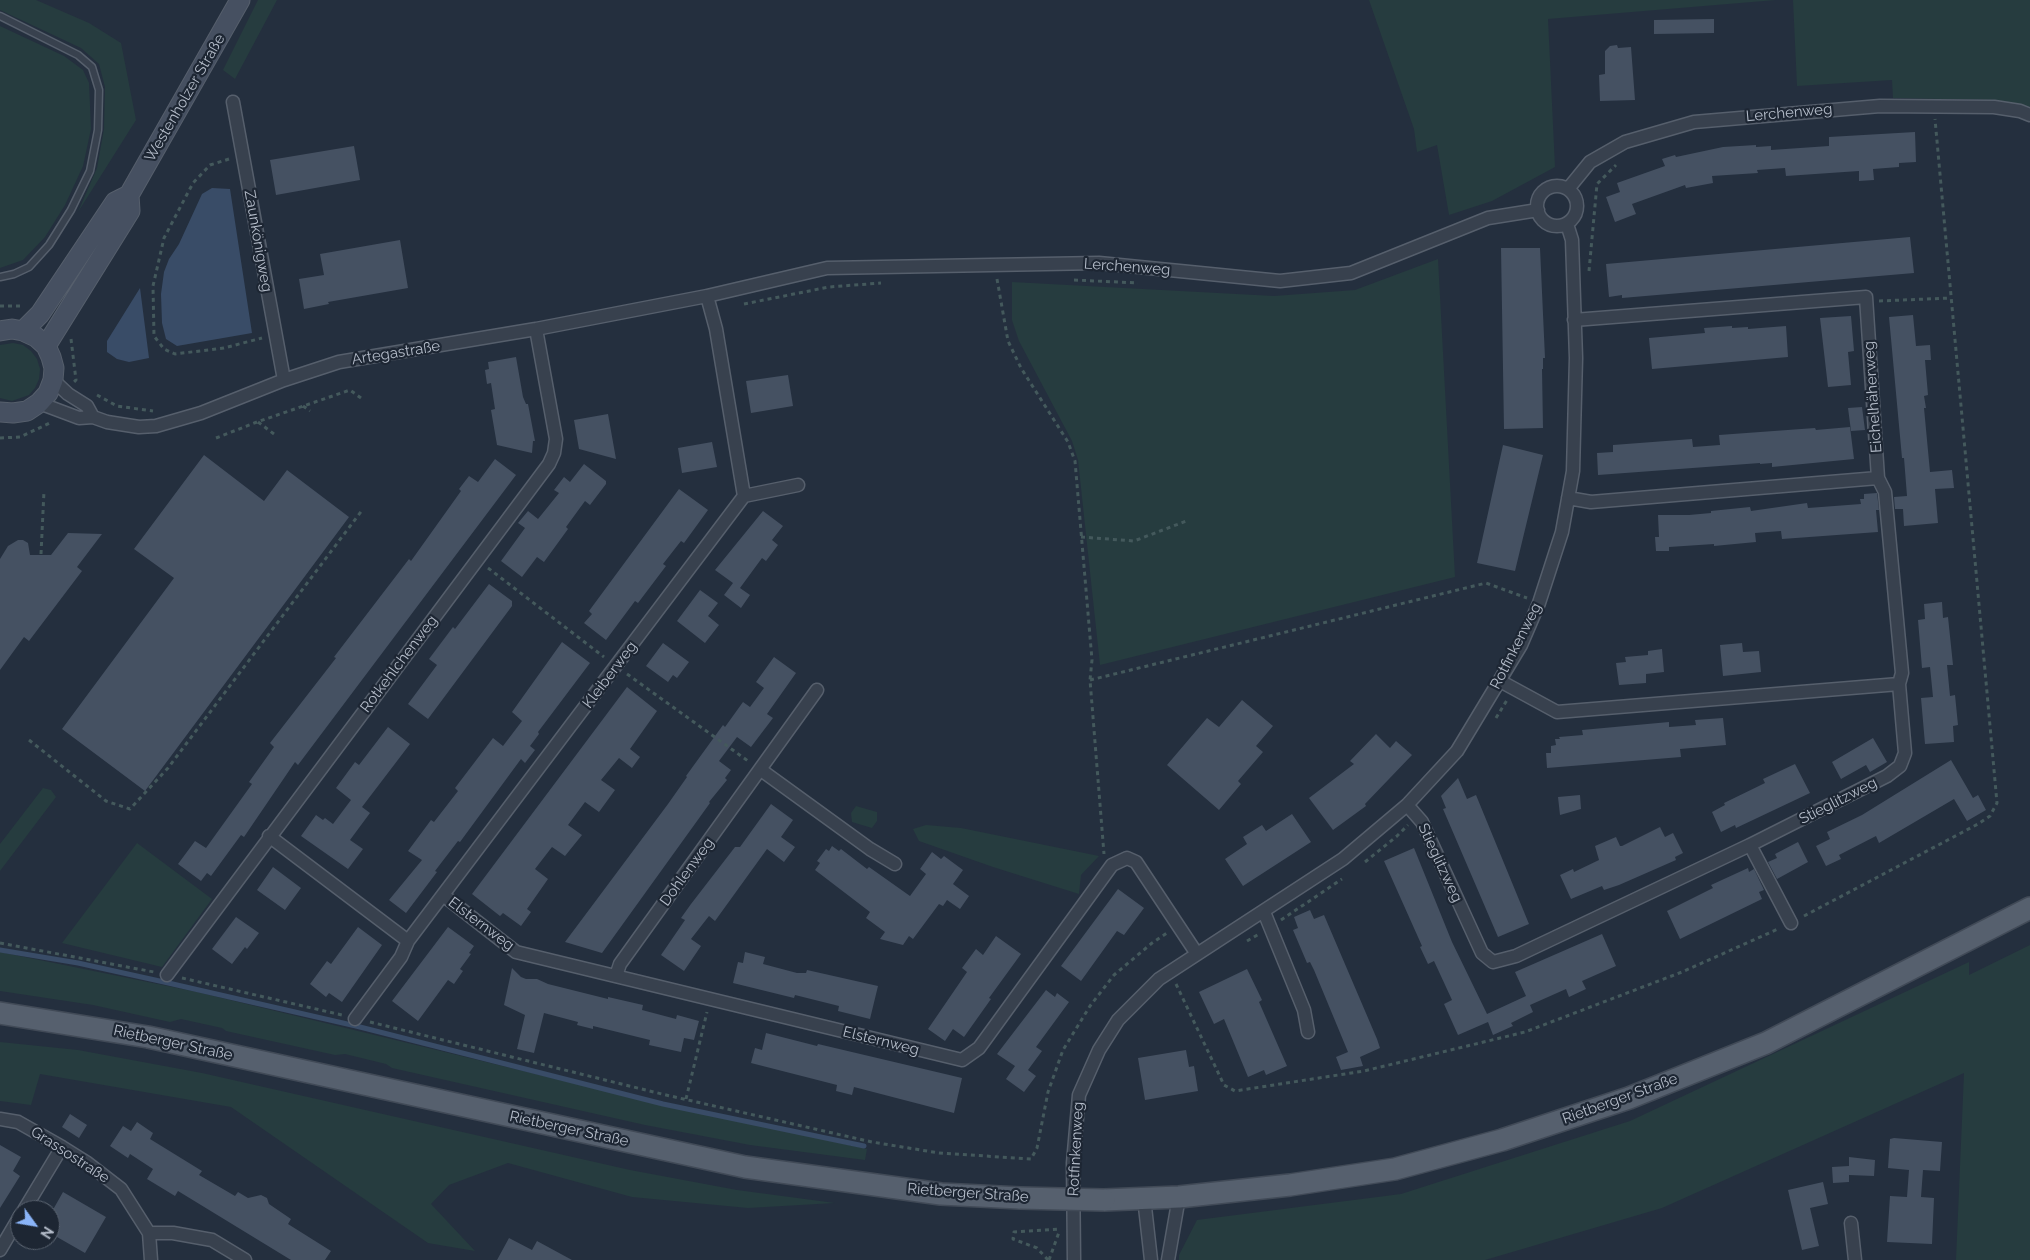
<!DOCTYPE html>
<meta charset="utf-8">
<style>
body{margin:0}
#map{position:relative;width:2030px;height:1260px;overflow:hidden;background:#242f3e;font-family:Raleway,sans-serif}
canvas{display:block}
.north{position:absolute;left:10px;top:1200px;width:50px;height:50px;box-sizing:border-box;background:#1d2633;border:1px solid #59626f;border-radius:50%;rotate:122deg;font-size:14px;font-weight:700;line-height:20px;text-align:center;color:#b4bcc9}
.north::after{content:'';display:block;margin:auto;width:18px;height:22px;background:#8ab4f8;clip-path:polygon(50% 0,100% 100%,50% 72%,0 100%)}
</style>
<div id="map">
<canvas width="2030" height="1260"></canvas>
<div class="north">N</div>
</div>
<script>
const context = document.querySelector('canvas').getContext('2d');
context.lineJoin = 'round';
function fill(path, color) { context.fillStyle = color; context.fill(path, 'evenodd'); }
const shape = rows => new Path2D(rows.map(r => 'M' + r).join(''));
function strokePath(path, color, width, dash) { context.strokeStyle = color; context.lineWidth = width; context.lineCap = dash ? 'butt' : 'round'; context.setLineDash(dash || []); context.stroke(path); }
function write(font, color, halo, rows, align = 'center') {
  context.font = font + ' Raleway,sans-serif'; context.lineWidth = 4.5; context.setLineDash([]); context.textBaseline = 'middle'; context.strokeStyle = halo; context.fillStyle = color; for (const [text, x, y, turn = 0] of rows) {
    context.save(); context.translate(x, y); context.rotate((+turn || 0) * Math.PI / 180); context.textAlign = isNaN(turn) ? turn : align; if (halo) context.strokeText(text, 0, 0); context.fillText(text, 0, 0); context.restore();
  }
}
fill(shape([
 [0,0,36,0,89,23,121,43,136,120,78,212,97,168,104,129,105,87,99,64,81,48,0,10],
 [258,0,277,0,235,79,223,70],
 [1369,0,1776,0,1548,19,1555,167,1492,201,1449,215,1437,145,1417,152,1414,129],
 [1793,0,2030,0,2030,112,1993,100,1893,98,1892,80,1797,86],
 [0,26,64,56,83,70,89,83,91,129,83,166,65,205,45,237,23,260,0,268],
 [1438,259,1455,577,1100,665,1078,460,1072,441,1019,341,1012,320,1012,282,1274,296,1355,290],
 [13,343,23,345,31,351,37,359,40,369,39,379,35,388,29,395,12,401,0,398,0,345],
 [43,788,51,790,56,797,0,871,0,844],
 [856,806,877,812,877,821,872,828,852,822,851,813],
 [926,825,961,828,1099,856,1081,875,1079,894,993,867,919,841,913,829],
 [137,843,212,899,162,967,62,943],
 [2030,945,2030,1260,1956,1260,1964,1073,1662,1208,1485,1260,1179,1260,1179,1255,1197,1220,1401,1194,1630,1121,1969,962,1969,975],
 [0,952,197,992,610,1092,867,1149,865,1160,750,1145,645,1125,392,1068,386,1064,345,1054,335,1055,226,1031,222,1028,181,1019,170,1022,93,1005,0,991],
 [0,1042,78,1050,202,1073,630,1170,737,1190,835,1203,748,1208,632,1197,508,1163,449,1185,431,1204,475,1251,428,1243,231,1107,40,1074,31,1105,0,1101]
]), '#263c3f');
fill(shape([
 [212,188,230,189,252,333,177,346,166,339,162,323,161,294,164,272,169,259,179,244,202,194],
 [140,288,149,358,129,362,117,359,107,352,107,341]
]), '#394c67');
strokePath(shape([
 [0,950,78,963,164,982,356,1026,663,1104,864,1146]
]), '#394c67', 5);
fill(shape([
 [1714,19,1714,33,1654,34,1654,20],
 [1617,45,1618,48,1631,47,1635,100,1600,101,1599,75,1605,74,1605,51,1610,46],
 [1915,132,1916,162,1899,163,1899,167,1873,169,1874,180,1859,181,1859,171,1786,176,1785,168,1757,170,1758,173,1712,176,1713,183,1686,188,1685,185,1632,204,1636,214,1615,222,1606,197,1620,192,1617,183,1665,166,1662,159,1675,155,1676,157,1723,147,1756,145,1756,147,1771,146,1771,150,1829,146,1829,137],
 [354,146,360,180,276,195,270,160],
 [1910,237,1914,273,1622,298,1622,295,1609,297,1606,264],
 [400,240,408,288,328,302,329,304,304,309,299,279,324,275,320,254],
 [1501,248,1540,248,1545,358,1543,358,1543,369,1542,369,1543,428,1504,429],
 [1913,315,1916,346,1930,345,1931,360,1925,360,1928,395,1924,396,1926,408,1924,408,1930,472,1952,470,1954,488,1935,489,1938,523,1904,526,1903,509,1895,509,1894,497,1907,496,1904,458,1902,458,1889,317],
 [1851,316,1854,351,1848,352,1851,385,1828,387,1820,318],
 [1732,326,1732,328,1748,327,1748,329,1786,326,1788,357,1652,369,1649,338,1705,333,1704,328],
 [516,357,523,397,526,404,528,404,535,441,533,441,532,453,497,445,491,410,495,409,491,383,487,384,485,370,489,369,488,362],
 [788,375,793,406,751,413,746,381],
 [1862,407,1865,430,1851,431,1848,408],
 [608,414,616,459,579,449,574,420],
 [1850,427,1854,459,1772,467,1772,463,1760,464,1760,463,1598,475,1597,453,1613,452,1613,445,1692,439,1693,447,1720,445,1719,435,1815,428,1816,430],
 [712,442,717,467,682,473,678,448],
 [1503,445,1543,455,1515,571,1477,563],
 [204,455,264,501,287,470,349,517,145,791,62,729,174,578,134,549],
 [495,459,516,475,298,765,295,762,244,837,241,835,211,876,207,873,201,881,178,864,195,841,206,848,252,784,249,782,274,747,270,743,336,658,334,657,409,559,411,561,461,491,459,489,469,476,478,482],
 [584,464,606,481,606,484,590,505,585,501,566,527,568,529,544,562,537,557,522,577,501,561,525,528,518,523,528,511,538,519,559,493,554,490,564,477,570,482],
 [679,489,708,510,684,543,681,541,663,564,666,566,638,603,635,601,606,640,584,623,592,614,589,611],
 [1877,493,1879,510,1876,510,1878,532,1782,539,1781,531,1755,533,1756,542,1714,546,1714,544,1669,547,1669,551,1656,551,1655,537,1659,537,1658,515,1689,515,1711,513,1711,511,1750,507,1751,511,1807,503,1808,508,1861,504,1860,499,1864,499,1864,494],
 [763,511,783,526,772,540,778,545,766,561,762,558,740,588,750,595,741,608,724,595,733,583,715,570],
 [68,533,102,534,77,567,82,571,29,641,24,637,0,670,0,559,8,546,18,540,23,540,28,543,30,555,51,555],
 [489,584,512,601,512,606,428,719,408,704,437,665,429,659,453,627,455,629],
 [700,590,718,603,708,616,719,625,705,643,677,621],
 [1942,602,1943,618,1948,617,1953,665,1947,665,1950,696,1955,695,1958,725,1953,726,1954,742,1925,744,1921,698,1933,697,1930,667,1922,668,1918,620,1925,619,1924,604],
 [562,642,590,663,538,732,539,734,530,746,535,750,525,763,521,759,460,842,458,841,435,871,437,872,406,913,389,900,422,860,408,851,431,820,434,822,458,791,455,788,493,738,503,746,522,721,512,712],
 [663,643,689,662,677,678,673,675,668,682,646,666],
 [1742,643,1743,652,1759,651,1761,672,1723,676,1720,645],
 [1662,649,1664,672,1646,674,1646,683,1619,685,1616,663,1626,662,1625,657,1648,655,1648,651],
 [774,657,796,673,767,714,773,718,751,747,737,737,719,761,731,770,725,778,727,780,709,802,710,803,602,953,565,942,668,804,687,777,686,776,723,725,725,727,743,702,750,707,764,688,756,682],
 [627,687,657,711,630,749,640,757,632,768,619,758,601,780,615,790,599,812,585,802,568,825,582,835,565,856,552,847,535,869,548,879,527,909,531,912,521,926,503,913,500,916,472,894],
 [1242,700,1273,726,1256,746,1263,752,1238,781,1241,784,1219,810,1167,765,1207,718,1219,727],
 [1723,718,1726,745,1680,749,1681,757,1547,768,1546,753,1551,753,1551,746,1556,745,1555,739,1560,739,1559,737,1583,735,1582,730,1669,722,1669,727,1696,725,1695,720],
 [388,727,410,744,362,807,370,813,350,840,363,849,348,869,301,836,316,815,323,820,325,818,333,824,351,800,336,788,355,762,359,765],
 [1376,734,1390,748,1396,741,1412,755,1365,804,1366,806,1333,830,1309,798,1354,764,1350,761],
 [1873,738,1887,762,1870,772,1866,765,1841,779,1832,762],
 [1951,760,1973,798,1978,795,1986,810,1967,821,1954,799,1879,843,1876,836,1839,855,1841,859,1826,866,1816,846,1830,839,1827,832,1862,815],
 [1795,764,1810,793,1736,828,1735,825,1721,832,1712,812,1725,805,1724,803,1765,783,1763,779],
 [1458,778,1467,799,1476,795,1529,924,1498,937,1443,809,1446,808,1441,796],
 [1580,795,1581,809,1560,815,1558,797],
 [771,804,793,820,781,837,795,847,784,862,767,849,715,921,709,916,691,939,701,946,684,971,661,955,685,920,681,918,691,904,735,847,740,847],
 [1292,814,1311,842,1243,886,1225,859,1247,844,1243,837,1262,825,1266,831],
 [1660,827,1665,837,1673,833,1683,853,1675,857,1676,860,1619,885,1604,890,1602,886,1571,899,1560,875,1573,869,1574,872,1599,860,1595,846,1616,837,1620,846,1622,846],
 [1798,842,1808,862,1777,879,1768,862,1777,858,1775,854],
 [832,846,839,851,841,849,867,869,869,867,910,896,926,874,920,869,932,852,941,859,944,856,963,870,953,884,969,896,960,909,947,900,943,906,939,904,913,939,909,936,903,945,880,939,885,932,866,918,870,912,815,870,820,863,817,861,826,849,829,851],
 [1414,848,1452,942,1487,1014,1526,996,1515,972,1602,934,1616,966,1582,981,1586,989,1569,997,1566,989,1530,1005,1533,1012,1511,1023,1513,1026,1493,1035,1488,1022,1458,1035,1444,1004,1452,1000,1434,961,1428,964,1420,947,1422,946,1384,861],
 [273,867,301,888,285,910,257,890],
 [1748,868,1749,872,1754,869,1764,890,1759,892,1762,899,1680,939,1667,911,1713,888,1711,885],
 [1118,889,1144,908,1124,935,1117,931,1081,981,1061,966],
 [1310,910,1314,919,1324,915,1377,1039,1380,1048,1360,1057,1363,1066,1341,1070,1336,1057,1348,1052,1314,970,1310,962,1307,963,1293,930,1298,928,1294,917],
 [236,917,259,933,247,949,245,947,232,964,212,949],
 [358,927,382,945,342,1002,329,993,326,997,310,984,327,961,331,964],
 [448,927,474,946,469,953,471,954,460,969,463,971,454,984,448,980,418,1021,392,1001],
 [996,936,1021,954,989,998,991,999,964,1037,953,1029,945,1041,928,1029,967,972,962,968,976,949,983,955],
 [745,952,765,957,763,964,797,973,806,973,807,970,878,986,870,1019,838,1011,839,1006,795,995,794,998,733,983,738,962,743,963],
 [512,968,521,977,526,979,537,979,548,984,608,999,608,997,643,1005,642,1010,676,1019,677,1015,699,1021,694,1040,684,1038,681,1052,649,1045,650,1040,593,1026,593,1029,577,1025,578,1022,544,1013,534,1053,517,1049,525,1015,504,1005],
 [1247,969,1262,1000,1259,1002,1287,1066,1266,1075,1264,1070,1248,1077,1224,1019,1214,1024,1199,992],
 [1046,990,1055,997,1057,993,1069,1002,1036,1047,1042,1051,1028,1070,1036,1076,1024,1092,1006,1079,1015,1066,997,1054],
 [766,1033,817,1046,818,1044,962,1078,954,1113,854,1087,852,1095,836,1091,837,1085,751,1063,755,1048,762,1050],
 [1186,1050,1189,1067,1194,1066,1198,1091,1145,1100,1138,1058],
 [70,1114,87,1125,79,1138,62,1127],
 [137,1122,153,1133,150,1139,202,1171,199,1175,235,1196,238,1192,248,1198,261,1195,267,1198,269,1204,291,1219,288,1224,331,1251,325,1260,291,1260,178,1191,175,1196,147,1179,153,1169,130,1154,128,1158,110,1146,123,1126,131,1131],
 [1894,1138,1942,1142,1940,1171,1923,1170,1921,1197,1934,1198,1932,1244,1887,1242,1890,1196,1907,1197,1909,1170,1888,1168,1890,1139],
 [0,1145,21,1157,13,1171,20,1176,0,1208],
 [1849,1157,1875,1160,1874,1176,1849,1175,1849,1182,1833,1183,1832,1167,1849,1166],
 [1823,1182,1828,1204,1810,1208,1819,1246,1802,1250,1788,1190],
 [63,1192,106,1217,85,1253,50,1233,50,1215],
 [509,1238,532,1250,537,1241,572,1260,497,1260]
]), '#455162');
const lane = shape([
 [0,16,78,55,92,67,99,90,98,130,90,171,71,210,49,245,29,267,14,274,0,277]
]);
const street = shape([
 [233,102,284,380],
 '1537 206a20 20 0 1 1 40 0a20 20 0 1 1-40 0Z',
 [1568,189,1590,162,1625,142,1694,122,1880,106,1994,107,2020,111,2030,115],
 [1574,320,1866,297,1878,478,1885,492,1902,673,1899,684],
 [53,380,68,394,87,406,93,417],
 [39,403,79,418,93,417,107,422,139,427,156,426,201,413,284,380,339,362,536,329,707,296,827,268,1099,263,1280,281,1351,273,1488,218,1538,210],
 [744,496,798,485],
 [1568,498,1591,502,1878,478],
 [761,770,870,849,895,864],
 [1407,805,1422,822,1482,953,1493,962,1516,956,1750,845,1887,776,1900,766,1905,753,1899,684,1557,712,1500,681],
 [269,836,408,941],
 [1750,845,1791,923],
 [443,895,516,952,962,1060,979,1048,1112,865,1127,858,1136,862,1197,954],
 [1264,912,1304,1010,1308,1032],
 [167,975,549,464,554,453,556,439,536,329],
 [616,976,620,964,817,690],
 [355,1019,401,957,408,941,744,496,716,329,707,296],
 [0,1119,18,1122,62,1147,86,1162,121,1189,149,1233,151,1260],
 [1144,1198,1151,1260],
 [24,1210,62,1147],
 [1851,1223,1855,1260],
 [149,1233,173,1233,212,1240,245,1260],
 [0,1250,20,1216],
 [1074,1260,1073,1163,1079,1095,1099,1050,1118,1020,1159,979,1343,859,1407,805,1457,751,1521,645,1539,603,1562,532,1573,471,1576,358,1572,240,1567,224],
 [1168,1260,1179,1197]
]);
const secondary = shape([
 [0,331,12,329,23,331,36,337,46,346,51,357,54,368,53,380,48,393,39,403,27,411,13,413,0,412],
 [23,331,40,314,115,202,129,195],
 [46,346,130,211,129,195,240,0]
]);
const primary = shape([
 [0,1013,148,1037,745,1167,941,1194,1020,1198],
 [1104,1200,1179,1197,1290,1185,1395,1169,1502,1140,1629,1098,1766,1043,2030,908]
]);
strokePath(lane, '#565f6c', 9);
strokePath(street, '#565f6c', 15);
strokePath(secondary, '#565f6c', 21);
strokePath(primary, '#414a57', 24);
strokePath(shape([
 [229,159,210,165,193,183,164,238,153,286,154,336,164,349,175,354,224,348,262,338],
 [1589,271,1597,184,1616,165],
 [997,279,1008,341,1021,368,1068,442,1075,461,1092,660,1090,680,1104,854],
 [1074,280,1138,283],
 [1879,301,1951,298],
 [744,304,829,287,881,283],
 [0,306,24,306],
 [71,339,76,380,74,382],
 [97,395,117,406,153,411],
 [303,406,310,411],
 [258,422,274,434],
 [0,438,20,437,52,422],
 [216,438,257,422,350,390,361,398],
 [1081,537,1134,541,1189,520],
 [41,554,44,491],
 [488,568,604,657],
 [627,674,748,761],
 [1090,680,1486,583,1527,598],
 [1496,718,1507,700],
 [29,740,106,801,130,809,168,768,363,509],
 [1365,862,1397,836,1408,825],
 [1804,916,1978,824,1990,816,1997,803,1935,119],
 [1281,920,1342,879],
 [1247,941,1259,934],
 [0,943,154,972],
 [182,978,342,1015],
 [1176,984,1224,1085,1235,1091,1364,1071,1525,1032,1682,972,1778,929],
 [370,1022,666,1095,872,1142,939,1153,1031,1159,1037,1148,1048,1092,1063,1050,1090,1006,1114,975,1152,943,1167,933],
 [686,1099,707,1012],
 [1048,1260,1037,1248,1013,1239,1014,1232,1059,1229],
 [1049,1260,1059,1232]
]), '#44595c', 3, [4, 4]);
strokePath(lane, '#38414e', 6);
strokePath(street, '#38414e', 12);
strokePath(secondary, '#465061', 19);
strokePath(primary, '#56606e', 21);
const primaryBridge = shape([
 [1020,1198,1104,1200]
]);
strokePath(primaryBridge, '#414a57', 24, []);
strokePath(primaryBridge, '#56606e', 21);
write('15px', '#b4bcc9', '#1d2633', [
 ["Westenholzer Straße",185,98,-60],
 ["Lerchenweg",1789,113,-5],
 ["Zaunkönigweg",258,241,80],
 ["Lerchenweg",1127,267,4],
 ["Artegastraße",396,353,-9],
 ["Eichelhäherweg",1873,397,-94],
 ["Rotfinkenweg",1516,646,-63],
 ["Rotkehlchenweg",399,664,-53],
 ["Kleiberweg",610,675,-53],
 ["Stieglitzweg",1838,801,-27],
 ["Stieglitzweg",1440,863,65],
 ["Dohlenweg",687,872,-54],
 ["Elsternweg",481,924,37],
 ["Elsternweg",881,1041,14],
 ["Rietberger Straße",173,1043,12],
 ["Rietberger Straße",1620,1099,-20],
 ["Rietberger Straße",569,1129,12],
 ["Rotfinkenweg",1076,1149,-87],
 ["Grassostraße",70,1155,33],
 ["Rietberger Straße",968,1193,4]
]);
</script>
